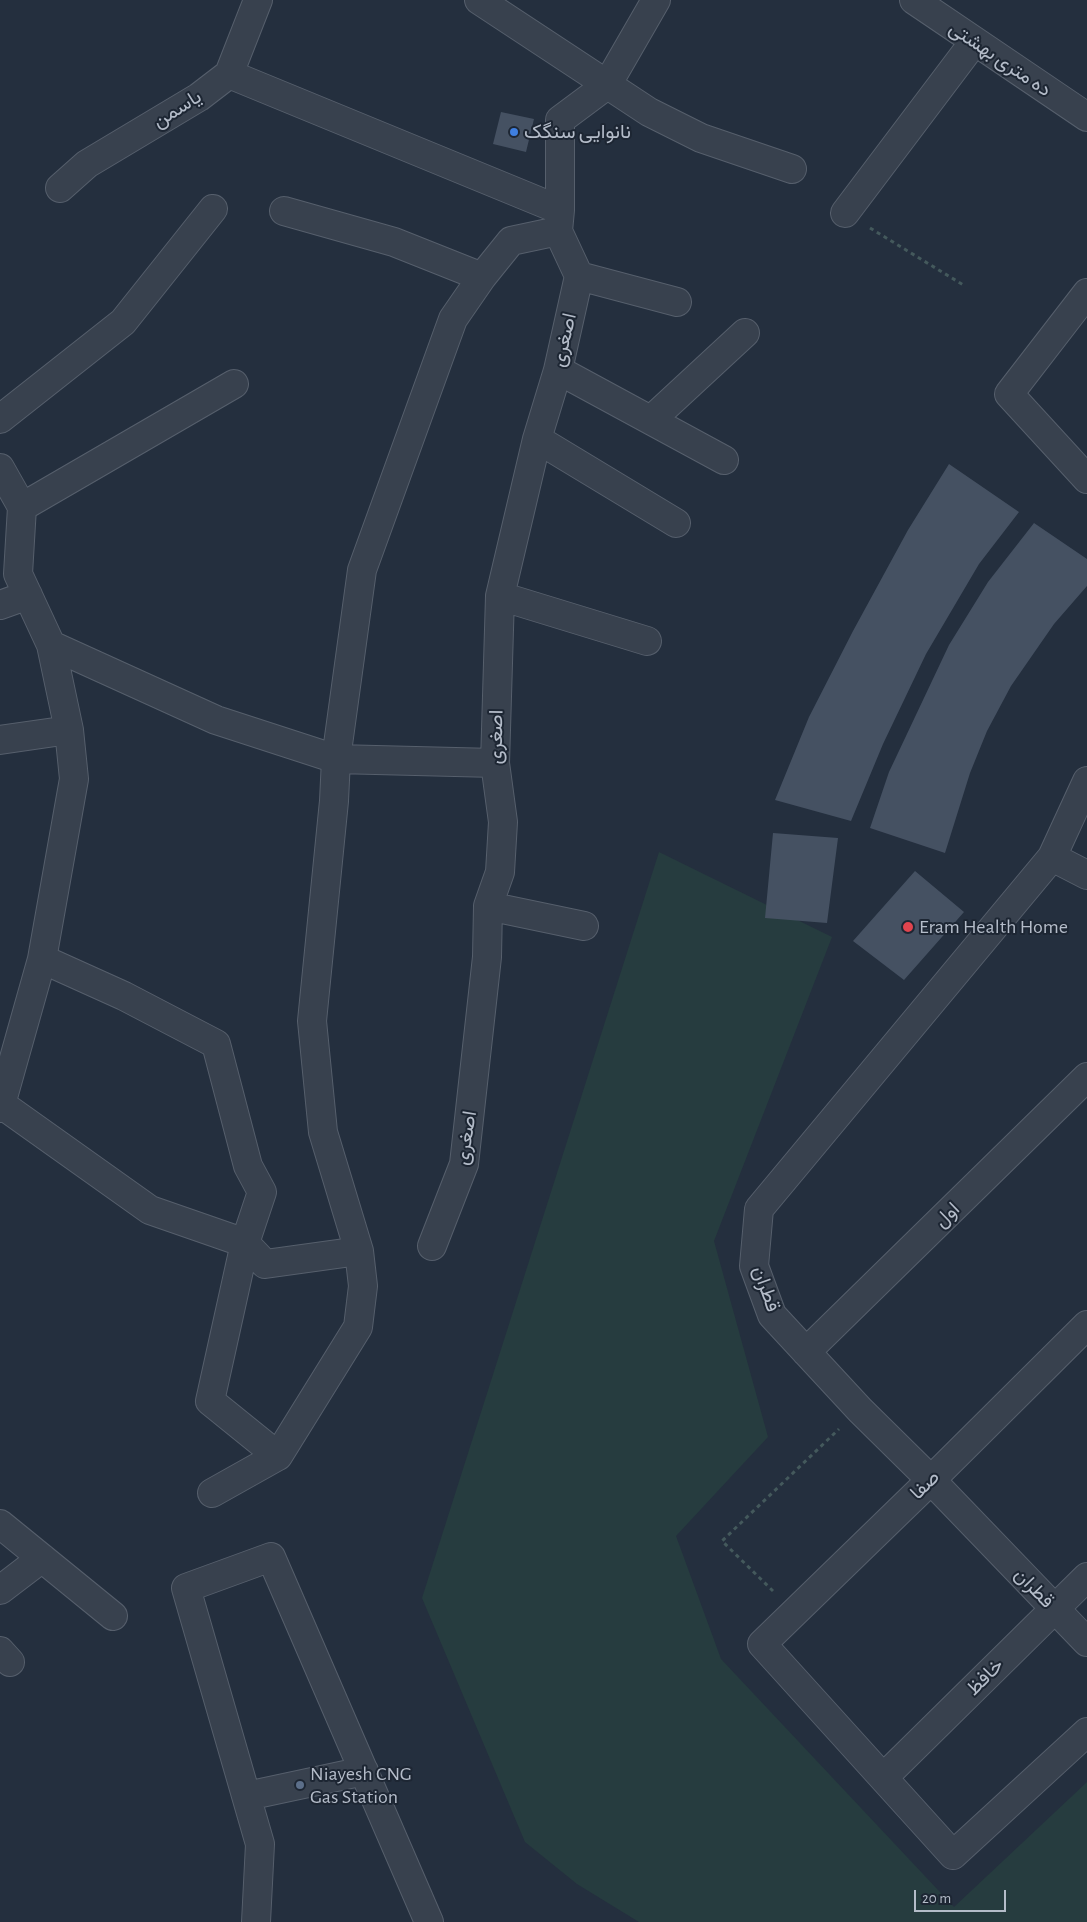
<!DOCTYPE html>
<meta charset="utf-8">
<style>
body{margin:0}
#map{position:relative;width:1087px;height:1922px;overflow:hidden;background:#242f3e;font-family:"Alegreya Sans",sans-serif}
canvas{display:block}
.scale{position:absolute;left:914px;top:1890px;width:92px;height:22px;box-sizing:border-box;border:2px solid #b4bcc9;border-top:0;padding-left:6px;font-size:15px;line-height:18px;white-space:nowrap;color:#b4bcc9;-webkit-text-stroke:4px #1d2633;paint-order:stroke}
</style>
<div id="map">
<canvas width="1087" height="1922"></canvas>
<div class="scale">20 m</div>
</div>
<script>
const context = document.querySelector('canvas').getContext('2d');
context.lineJoin = 'round';
function fill(path, color) { context.fillStyle = color; context.fill(path, 'evenodd'); }
const shape = rows => new Path2D(rows.map(r => 'M' + r).join(''));
function strokePath(path, color, width, dash) { context.strokeStyle = color; context.lineWidth = width; context.lineCap = dash ? 'butt' : 'round'; context.setLineDash(dash || []); context.stroke(path); }
function write(font, color, halo, rows, align = 'center') {
  context.font = font + ' "Alegreya Sans",Vazirmatn,sans-serif'; context.lineWidth = 4; context.setLineDash([]); context.textBaseline = 'middle'; context.strokeStyle = halo; context.fillStyle = color; for (const [text, x, y, turn = 0] of rows) {
    context.save(); context.translate(x, y); context.rotate((+turn || 0) * Math.PI / 180); context.textAlign = isNaN(turn) ? turn : align; if (halo) context.strokeText(text, 0, 0); context.fillText(text, 0, 0); context.restore();
  }
}
fill(shape([
 [659,852,832,937,714,1241,768,1437,676,1536,721,1659,954,1907,1087,1782,1087,1922,639,1922,577,1884,525,1842,422,1598]
]), '#263c3f');
fill(shape([
 [501,112,534,119,526,152,493,144],
 [949,464,1019,512,979,564,926,654,883,744,851,821,775,800,809,717,853,631,908,530],
 [1034,523,1087,559,1087,586,1054,624,1011,686,987,731,970,773,945,853,870,828,889,772,949,645,988,582],
 [773,833,838,838,827,923,765,918],
 [915,871,964,912,904,980,853,941]
]), '#455162');
const minor = shape([
 [479,0,649,112,701,138,792,169],
 [914,0,1087,117],
 [229,74,560,210],
 [60,188,87,164,199,97,229,74,258,0],
 [284,211,394,242,482,277],
 [845,213,974,42],
 [579,276,677,302],
 [1087,293,1009,394,1087,479],
 [558,370,724,460],
 [0,419,123,322,213,209],
 [651,420,745,333],
 [537,439,676,523],
 [0,468,22,507,18,574,51,645,69,730,74,779,42,959,0,1108],
 [22,507,234,384],
 [500,596,647,641],
 [0,605,28,595],
 [51,645,216,720,336,759,495,763],
 [0,740,69,730],
 [1087,781,1052,857,1087,875],
 [1052,857,759,1209,754,1266,772,1315,860,1410,931,1480,1087,1642],
 [488,906,584,926],
 [42,959,124,996,216,1044,248,1166,262,1192,245,1243,210,1401,278,1456],
 [1,1104,150,1210,245,1243,265,1264,359,1251],
 [432,1246,464,1164,487,957,488,906,500,872,503,822,495,763,500,596,537,439,558,370,579,276,558,231,560,210,560,120,607,85,656,0],
 [1087,1325,931,1480,762,1644,953,1855,1087,1732],
 [806,1352,1087,1077],
 [212,1493,278,1456,358,1327,363,1286,359,1251,323,1132,312,1021,334,801,336,759,362,570,453,319,482,277,511,241,558,231],
 [0,1524,113,1616],
 [0,1590,42,1558],
 [0,1651,10,1662],
 [884,1777,1087,1577],
 [247,1796,364,1771],
 [256,1922,260,1844,186,1588,271,1557,429,1922]
]);
strokePath(minor, '#565f6c', 30);
strokePath(shape([
 [870,228,965,286],
 [773,1591,722,1541,839,1429]
]), '#44595c', 3, [4, 4]);
strokePath(minor, '#38414e', 28);
for (const [x, y, r, color] of [
 [514,132,5,"#3f7fe0"],
 [908,927,6,"#e0444e"],
 [300,1785,5,"#5c6f8a"]
]) { const dot = new Path2D(); dot.arc(x, y, r, 0, 2 * Math.PI); context.fillStyle = color; context.fill(dot); strokePath(dot, '#1d2633', 2); }
write('20px', '#b4bcc9', '#1d2633', [
 ["ده متری بهشتی",1000,59,34],
 ["یاسمن",177,109,-32],
 ["اصغری",564,340,-77],
 ["اصغری",496,737,-89],
 ["اصغری",466,1138,-81],
 ["اول",947,1215,-44],
 ["قطران",766,1289,71],
 ["صفا",925,1485,-44],
 ["قطران",1034,1588,46],
 ["خافظ",985,1677,-45]
]);
write('20px', '#b4bcc9', '#1d2633', [
 ["نانوایی سنگک",524,132],
 ["Eram Health Home",919,927],
 ["Niayesh CNG",310,1774],
 ["Gas Station",310,1797]
], 'left');
</script>
